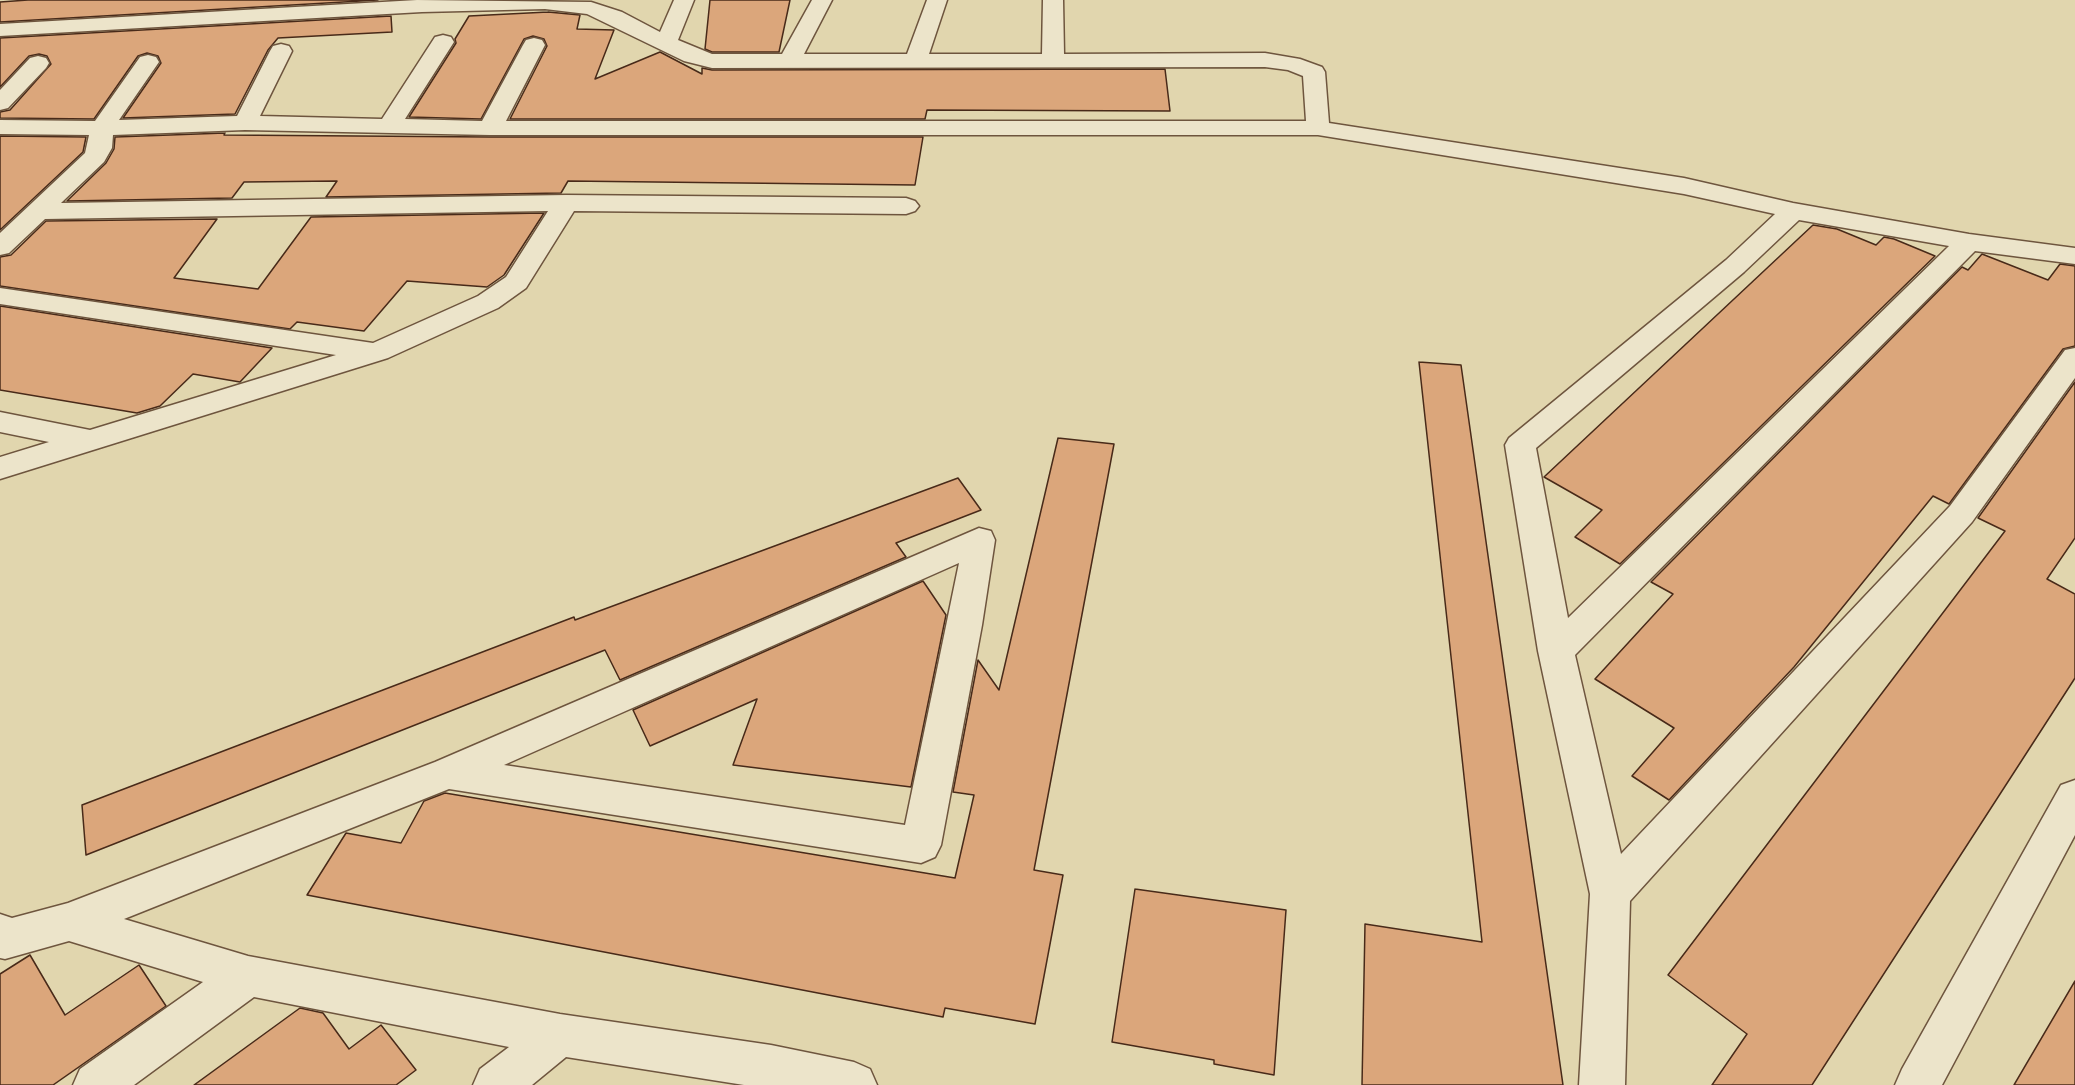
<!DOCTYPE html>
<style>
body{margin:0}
canvas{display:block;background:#e1d6ae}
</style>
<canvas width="2075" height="1085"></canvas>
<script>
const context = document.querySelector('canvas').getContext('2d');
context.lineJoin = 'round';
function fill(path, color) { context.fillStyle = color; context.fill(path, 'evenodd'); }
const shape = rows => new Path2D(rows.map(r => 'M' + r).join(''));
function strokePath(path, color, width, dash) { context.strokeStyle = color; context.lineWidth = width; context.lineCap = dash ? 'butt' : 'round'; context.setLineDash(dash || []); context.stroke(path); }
const building = shape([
 [28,0,378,0,0,22,0,2,28,0],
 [710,0,790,0,779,52,712,52,705,49,710,0],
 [548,12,580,15,577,29,614,30,595,79,660,52,702,74,702,68,712,70,1165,69,1170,111,927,110,925,119,510,119,547,46,544,39,533,36,524,39,481,119,409,117,456,43,455,39,469,16,548,12],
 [391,16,392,32,278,38,268,50,235,114,123,118,161,63,158,56,147,53,138,56,94,119,0,118,0,112,10,110,51,64,47,56,39,54,29,56,0,87,0,38,391,16],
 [225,133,224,135,490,137,923,137,915,185,568,181,561,193,326,197,337,181,244,182,232,198,67,201,106,163,114,149,115,137,225,133],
 [0,136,86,137,83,152,0,230,0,136],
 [544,213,504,275,487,287,407,281,364,331,297,322,290,329,0,286,0,257,11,255,46,221,217,219,174,278,258,289,311,217,544,213],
 [1813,225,1837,229,1876,245,1884,237,1894,239,1935,256,1620,564,1575,537,1602,510,1544,477,1813,225],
 [1982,254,2048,280,2060,264,2075,266,2075,346,2063,349,1949,504,1933,496,1794,667,1669,800,1632,776,1674,728,1595,679,1673,594,1651,582,1962,267,1968,270,1982,254],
 [0,306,272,348,240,382,193,374,160,406,137,413,0,390,0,306],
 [1419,362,1461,365,1563,1085,1362,1085,1365,924,1482,942,1419,362],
 [2075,382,2075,538,2047,579,2075,594,2075,678,1812,1085,1712,1085,1747,1034,1668,975,2005,531,1978,518,2075,382],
 [1058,438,1114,444,1034,870,1063,875,1035,1024,945,1008,943,1017,307,895,346,833,401,843,424,801,445,793,955,878,974,795,953,792,978,660,999,690,1058,438],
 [958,478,981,510,896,543,906,557,620,680,605,650,86,855,82,805,574,617,575,620,958,478],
 [923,581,946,615,911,787,733,765,757,699,650,746,633,710,923,581],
 [1135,889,1286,910,1274,1075,1214,1064,1214,1060,1112,1042,1135,889],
 [30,955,65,1015,139,965,166,1006,53,1085,0,1085,0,974,30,955],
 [2075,981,2075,1085,2014,1085,2075,981],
 [300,1008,323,1013,349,1049,381,1025,416,1070,396,1085,194,1085,300,1008]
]);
fill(building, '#dba67b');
strokePath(building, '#482a19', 1.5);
const street = shape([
 [417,0,591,2,622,12,660,32,674,0,694,0,678,40,712,54,782,54,812,0,832,0,804,54,907,54,927,0,947,0,929,54,1042,54,1043,0,1063,0,1064,54,1265,53,1300,59,1322,67,1325,72,1329,123,1684,178,1793,203,1969,234,2075,248,2075,264,1975,251,1575,655,1621,854,1950,506,2065,350,2075,348,2075,378,1972,522,1630,901,1625,1085,1579,1085,1590,894,1538,651,1505,445,1509,438,1726,260,1775,214,1684,194,1318,135,490,135,245,130,113,135,112,148,104,162,61,203,566,195,906,198,915,201,919,206,915,211,906,214,574,211,526,288,498,308,388,358,0,479,0,457,49,442,0,432,0,412,90,430,336,355,0,304,0,288,373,343,478,296,506,277,548,211,45,219,9,253,0,255,0,233,85,153,89,135,0,134,0,120,95,121,140,57,148,55,156,57,159,62,119,120,237,116,270,51,273,46,281,44,289,46,292,51,260,116,382,119,435,37,443,35,451,37,454,42,405,119,482,121,523,45,526,40,534,38,542,40,545,45,506,121,1306,121,1303,76,1288,70,1265,67,712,68,684,61,587,14,545,9,422,12,0,36,0,24,417,0],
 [1799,220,1949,246,1568,618,1536,448,1744,272,1799,220],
 [38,56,46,58,49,63,46,68,8,108,0,110,0,90,30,58,38,56],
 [979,528,991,531,995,540,982,625,941,845,935,857,921,863,449,789,124,919,248,956,560,1014,771,1045,854,1062,870,1069,877,1085,744,1085,566,1057,532,1085,473,1085,480,1069,509,1047,254,997,134,1085,73,1085,80,1069,203,982,69,941,5,959,0,958,0,914,12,918,68,903,435,762,979,528],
 [959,563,905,825,504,765,959,563],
 [2075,780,2075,835,1942,1085,1895,1085,1902,1069,2061,785,2075,780]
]);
strokePath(street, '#6e553e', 3);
fill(street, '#ece4ca');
</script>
